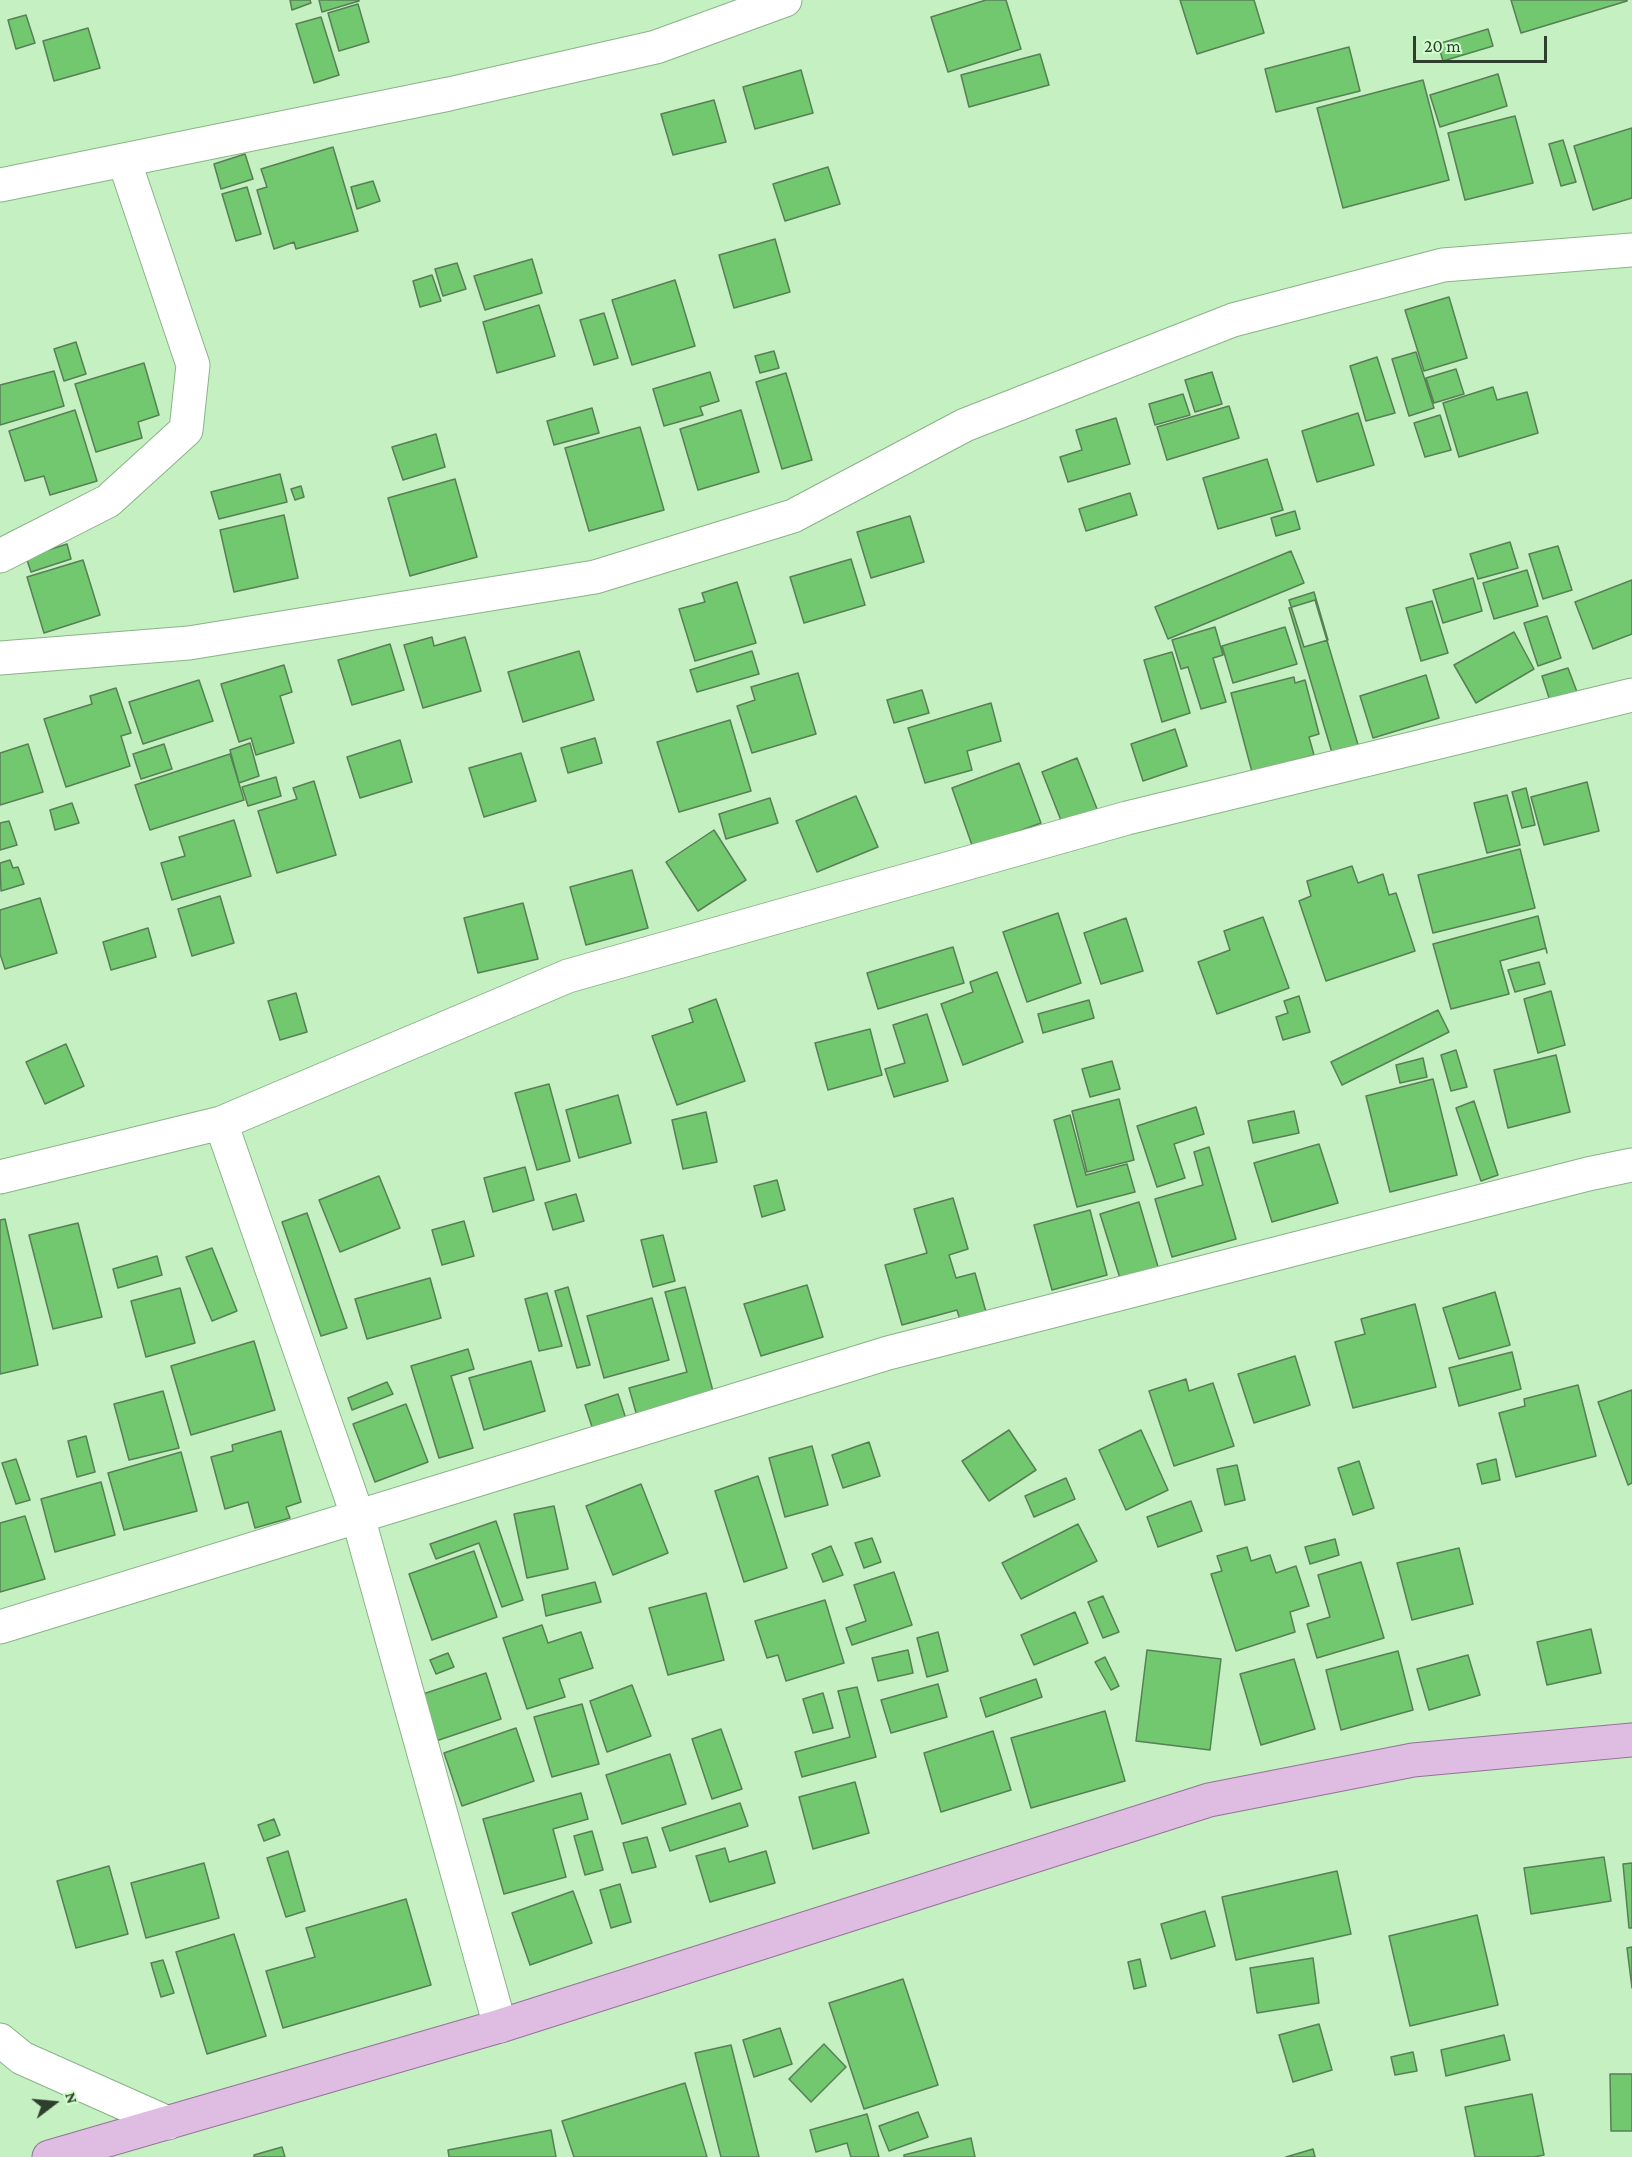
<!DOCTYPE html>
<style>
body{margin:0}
#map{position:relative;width:1632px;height:2157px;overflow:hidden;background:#c4f0c2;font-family:"Crimson Pro",serif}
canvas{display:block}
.north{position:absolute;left:24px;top:2073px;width:60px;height:60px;-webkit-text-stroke:4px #d1fdcf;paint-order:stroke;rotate:74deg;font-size:16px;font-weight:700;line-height:24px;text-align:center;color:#2e3f2d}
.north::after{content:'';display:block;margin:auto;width:21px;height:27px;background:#2e3f2d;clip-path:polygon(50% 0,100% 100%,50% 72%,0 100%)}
.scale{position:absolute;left:1413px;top:36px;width:134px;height:27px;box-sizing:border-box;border:3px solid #2e3f2d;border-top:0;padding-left:8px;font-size:18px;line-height:21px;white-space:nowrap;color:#2e3f2d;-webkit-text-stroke:4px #d1fdcf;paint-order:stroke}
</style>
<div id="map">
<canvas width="1632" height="2157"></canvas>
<div class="north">N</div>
<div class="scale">20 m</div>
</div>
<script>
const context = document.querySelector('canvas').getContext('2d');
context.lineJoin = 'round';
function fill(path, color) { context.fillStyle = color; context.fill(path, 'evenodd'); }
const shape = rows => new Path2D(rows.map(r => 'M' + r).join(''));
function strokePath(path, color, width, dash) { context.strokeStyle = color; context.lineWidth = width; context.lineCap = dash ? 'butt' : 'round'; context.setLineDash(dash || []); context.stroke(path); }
const building = shape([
 [290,0,310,0,311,3,292,10,290,0],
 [319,0,359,0,359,1,322,12,319,0],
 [986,0,1006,0,1021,49,948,72,931,17,986,0],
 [1180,0,1254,0,1264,33,1197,54,1180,0],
 [1511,0,1627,0,1627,1,1521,33,1511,0],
 [358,4,369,42,339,51,328,13,358,4],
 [26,15,35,43,16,49,8,20,26,15],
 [321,17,339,75,314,83,296,24,321,17],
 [88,28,100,68,54,81,43,41,88,28],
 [1488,29,1493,46,1443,61,1438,44,1488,29],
 [1349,47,1360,91,1276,112,1265,69,1349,47],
 [1040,54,1049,85,969,107,961,75,1040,54],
 [801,70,813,113,755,129,743,87,801,70],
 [1498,74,1507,106,1440,127,1430,95,1498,74],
 [1423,80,1449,180,1343,208,1317,108,1423,80],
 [714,100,726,142,673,155,661,114,714,100],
 [1515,116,1533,183,1465,200,1448,133,1515,116],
 [1632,128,1632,198,1593,210,1574,146,1632,128],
 [1563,140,1576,182,1561,186,1549,144,1563,140],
 [333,147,358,231,296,249,294,242,274,249,257,190,267,187,261,169,333,147],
 [245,154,253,179,221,189,214,164,245,154],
 [828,167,840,204,785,221,773,184,828,167],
 [373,181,380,201,357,209,351,187,373,181],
 [247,187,261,234,236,241,222,194,247,187],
 [775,239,790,292,734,308,719,255,775,239],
 [532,259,542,293,485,310,474,276,532,259],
 [457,263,466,289,443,296,435,269,457,263],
 [432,275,441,301,420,307,413,281,432,275],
 [675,280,695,346,632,365,612,300,675,280],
 [1449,297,1467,358,1424,371,1405,310,1449,297],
 [539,305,555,356,497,373,483,322,539,305],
 [604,313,618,358,594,365,580,320,604,313],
 [76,342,86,374,64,381,54,349,76,342],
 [774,351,779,368,760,373,755,356,774,351],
 [1416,352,1434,408,1409,416,1392,359,1416,352],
 [1377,357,1395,413,1366,421,1350,366,1377,357],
 [144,363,159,415,138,422,142,438,96,452,75,384,144,363],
 [1456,369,1464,394,1434,403,1426,378,1456,369],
 [54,371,64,406,0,425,0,385,54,371],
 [710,372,719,401,700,407,703,415,664,426,653,389,710,372],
 [1212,372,1222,404,1195,412,1185,380,1212,372],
 [786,373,812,460,782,469,756,382,786,373],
 [1493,387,1497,400,1527,392,1538,433,1459,457,1443,403,1493,387],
 [1183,394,1190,415,1155,425,1149,404,1183,394],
 [1229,406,1239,438,1167,460,1157,427,1229,406],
 [592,408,599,433,554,445,547,421,592,408],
 [75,410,97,481,50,495,44,476,25,481,9,431,75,410],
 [741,410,759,472,698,490,680,429,741,410],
 [1358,413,1374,465,1317,482,1302,431,1358,413],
 [1440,415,1451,450,1425,457,1414,423,1440,415],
 [1116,418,1130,464,1068,482,1060,457,1082,450,1076,430,1116,418],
 [640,427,664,510,589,531,565,448,640,427],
 [436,434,445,467,403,480,392,447,436,434],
 [1267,459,1283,510,1218,529,1203,478,1267,459],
 [280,474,287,502,219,519,211,492,280,474],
 [455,479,477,557,410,576,388,498,455,479],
 [301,486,304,497,295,500,291,489,301,486],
 [1130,493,1137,515,1086,531,1079,509,1130,493],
 [1295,511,1300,529,1276,536,1271,518,1295,511],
 [284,515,298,578,234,592,220,530,284,515],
 [910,516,924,562,871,578,857,532,910,516],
 [1510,542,1518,568,1478,579,1470,554,1510,542],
 [67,544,71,559,31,572,26,557,67,544],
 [1558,546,1572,590,1543,599,1529,554,1558,546],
 [1291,551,1304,583,1168,639,1155,607,1291,551],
 [851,559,865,605,804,623,790,577,851,559],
 [83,560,100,615,44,633,27,577,83,560],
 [1527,570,1538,606,1494,619,1483,583,1527,570],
 [1473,578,1482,611,1443,623,1433,590,1473,578],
 [1632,580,1632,634,1593,649,1575,602,1632,580],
 [737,582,756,643,695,661,679,609,705,602,702,593,737,582],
 [1314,592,1328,640,1304,647,1289,600,1314,592],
 [1315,600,1359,748,1333,756,1289,608,1315,600],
 [1432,601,1448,653,1421,661,1406,608,1432,601],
 [1547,616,1561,658,1538,666,1524,623,1547,616],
 [1215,627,1223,655,1213,658,1226,702,1201,709,1188,667,1181,669,1172,640,1215,627],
 [1285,627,1297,664,1233,683,1222,646,1285,627],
 [1514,632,1534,669,1476,703,1454,665,1514,632],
 [432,637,434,646,465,637,481,691,423,708,404,645,432,637],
 [390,644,404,690,352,705,338,660,390,644],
 [579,651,594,700,523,722,508,672,579,651],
 [752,651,759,674,697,692,690,670,752,651],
 [1172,652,1190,713,1162,722,1144,660,1172,652],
 [284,665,292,692,280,696,294,743,256,755,251,738,239,742,221,684,284,665],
 [1568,668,1577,692,1550,701,1542,676,1568,668],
 [798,673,816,734,752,753,737,706,755,700,751,687,798,673],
 [1426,675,1439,718,1373,738,1360,696,1426,675],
 [1294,677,1295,683,1305,680,1319,734,1309,737,1314,755,1252,772,1231,693,1294,677],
 [199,680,213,721,143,744,129,702,199,680],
 [116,688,131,733,121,736,130,766,66,787,44,719,92,704,90,696,116,688],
 [922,690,929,713,894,723,887,700,922,690],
 [991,703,1001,741,967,751,972,770,925,783,908,728,991,703],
 [730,720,751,791,679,812,657,742,730,720],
 [1175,729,1187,766,1143,781,1131,744,1175,729],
 [595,738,602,763,568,773,561,748,595,738],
 [400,740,412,782,360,798,347,757,400,740],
 [250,743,259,776,239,783,230,750,250,743],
 [28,744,43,792,0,805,0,753,28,744],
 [164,744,172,769,141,779,133,754,164,744],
 [521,753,536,801,484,817,469,768,521,753],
 [230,754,244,800,150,830,135,785,230,754],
 [1077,758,1099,814,1064,828,1042,772,1077,758],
 [1019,763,1041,823,973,848,952,788,1019,763],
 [276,777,281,796,248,806,242,787,276,777],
 [314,781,336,855,277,873,258,811,297,799,293,788,314,781],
 [1587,782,1599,831,1544,845,1531,797,1587,782],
 [1526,788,1535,825,1522,828,1512,792,1526,788],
 [1507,795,1520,845,1487,853,1474,803,1507,795],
 [856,796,878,847,817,872,796,821,856,796],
 [770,798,778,823,726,839,719,814,770,798],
 [72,803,79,823,55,830,50,810,72,803],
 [234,820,251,876,172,900,161,863,185,856,179,837,234,820],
 [9,821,17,845,0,850,0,823,9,821],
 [714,830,746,880,698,911,666,862,714,830],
 [1520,849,1535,908,1433,933,1418,875,1520,849],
 [10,860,13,868,18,867,24,884,1,891,0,863,10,860],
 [1352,866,1358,883,1383,874,1389,895,1396,893,1415,951,1326,981,1299,901,1311,896,1307,881,1352,866],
 [632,870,648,928,586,945,570,887,632,870],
 [220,896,234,943,192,956,178,909,220,896],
 [40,898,57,953,5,969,0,954,0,910,40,898],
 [523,903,538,959,478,973,464,918,523,903],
 [1058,913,1081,983,1027,1002,1003,932,1058,913],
 [1538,916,1547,953,1546,948,1500,961,1509,994,1451,1009,1433,944,1538,916],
 [1263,917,1289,988,1217,1014,1198,962,1230,950,1224,931,1263,917],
 [1126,918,1143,971,1101,984,1084,933,1126,918],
 [148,928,156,957,111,970,103,942,148,928],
 [953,947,964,983,878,1009,867,973,953,947],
 [1539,962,1545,984,1515,992,1508,970,1539,962],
 [997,972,1023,1042,963,1065,941,1004,973,992,970,982,997,972],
 [1551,991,1565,1045,1538,1053,1524,999,1551,991],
 [296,993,307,1032,280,1040,268,1001,296,993],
 [1299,996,1310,1032,1283,1040,1276,1017,1288,1013,1284,1001,1299,996],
 [716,999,745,1081,677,1105,652,1036,693,1022,689,1009,716,999],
 [1089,1000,1094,1018,1043,1033,1038,1014,1089,1000],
 [1438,1010,1449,1032,1342,1085,1331,1062,1438,1010],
 [927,1014,948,1081,894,1097,885,1069,905,1063,893,1025,927,1014],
 [870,1029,882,1075,828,1090,815,1043,870,1029],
 [66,1044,84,1086,45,1104,26,1062,66,1044],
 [1456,1050,1467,1087,1451,1091,1441,1055,1456,1050],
 [1556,1055,1570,1112,1508,1128,1494,1070,1556,1055],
 [1423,1058,1427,1077,1400,1083,1396,1065,1423,1058],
 [1112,1061,1120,1089,1090,1097,1082,1069,1112,1061],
 [1433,1079,1457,1175,1390,1192,1366,1096,1433,1079],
 [549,1084,570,1161,537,1170,515,1093,549,1084],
 [618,1095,631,1143,579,1158,566,1110,618,1095],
 [1119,1099,1134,1160,1087,1172,1072,1111,1119,1099],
 [1474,1101,1498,1175,1481,1181,1456,1108,1474,1101],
 [1196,1107,1204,1134,1174,1144,1185,1178,1157,1187,1137,1126,1196,1107],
 [1294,1111,1299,1133,1253,1143,1248,1121,1294,1111],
 [706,1112,717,1162,683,1169,672,1120,706,1112],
 [1070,1115,1086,1175,1127,1164,1135,1192,1077,1207,1054,1120,1070,1115],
 [1319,1144,1338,1203,1272,1222,1254,1163,1319,1144],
 [1209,1147,1236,1239,1172,1257,1155,1199,1203,1185,1194,1152,1209,1147],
 [525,1167,534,1200,493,1212,484,1178,525,1167],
 [379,1176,400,1228,340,1252,319,1200,379,1176],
 [777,1180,785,1210,762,1217,754,1186,777,1180],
 [576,1194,584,1221,553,1230,545,1203,576,1194],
 [953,1198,968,1249,949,1255,956,1278,975,1273,988,1319,962,1327,957,1310,902,1325,885,1265,927,1253,914,1209,953,1198],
 [1139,1202,1161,1277,1123,1288,1100,1214,1139,1202],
 [1090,1210,1107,1275,1052,1290,1034,1225,1090,1210],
 [307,1213,347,1328,321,1336,282,1222,307,1213],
 [5,1219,38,1365,0,1374,0,1220,5,1219],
 [464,1221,474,1256,442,1265,432,1230,464,1221],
 [78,1223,102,1317,53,1329,29,1235,78,1223],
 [663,1235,675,1281,653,1287,641,1240,663,1235],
 [212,1248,237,1311,212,1321,186,1257,212,1248],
 [157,1256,162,1275,118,1288,113,1269,157,1256],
 [430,1278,441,1318,367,1339,355,1299,430,1278],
 [807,1285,823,1337,761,1356,744,1304,807,1285],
 [568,1287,590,1365,577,1368,555,1291,568,1287],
 [685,1287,714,1395,637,1416,629,1388,687,1372,665,1292,685,1287],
 [180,1288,195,1343,146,1357,131,1301,180,1288],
 [1495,1292,1510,1345,1459,1359,1443,1308,1495,1292],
 [547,1293,562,1346,539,1351,525,1299,547,1293],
 [652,1298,669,1360,604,1378,587,1316,652,1298],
 [1415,1304,1436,1387,1353,1408,1335,1342,1365,1334,1361,1319,1415,1304],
 [254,1341,275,1410,191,1435,171,1366,254,1341],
 [468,1349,474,1369,451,1376,473,1448,439,1458,411,1366,468,1349],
 [1512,1352,1521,1389,1459,1406,1449,1368,1512,1352],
 [1295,1356,1310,1405,1254,1423,1238,1374,1295,1356],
 [531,1361,545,1411,484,1430,469,1378,531,1361],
 [1186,1379,1189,1391,1213,1383,1234,1446,1174,1466,1149,1391,1186,1379],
 [387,1382,393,1394,352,1410,348,1398,387,1382],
 [1578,1385,1596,1456,1516,1477,1499,1413,1525,1406,1524,1399,1578,1385],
 [1632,1390,1632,1483,1628,1485,1598,1402,1632,1390],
 [163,1391,179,1448,129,1460,114,1404,163,1391],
 [618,1394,626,1419,593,1430,585,1405,618,1394],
 [406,1404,428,1462,375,1482,353,1424,406,1404],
 [1009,1430,1036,1470,989,1501,962,1461,1009,1430],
 [1141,1430,1168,1490,1126,1510,1099,1450,1141,1430],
 [281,1431,301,1502,286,1507,290,1518,255,1528,248,1502,225,1509,211,1457,233,1451,232,1445,281,1431],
 [86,1436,95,1472,77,1477,68,1441,86,1436],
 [869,1442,880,1476,843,1488,832,1455,869,1442],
 [812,1446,828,1505,785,1517,769,1458,812,1446],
 [181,1452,197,1511,124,1530,108,1473,181,1452],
 [16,1459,30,1500,16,1504,2,1463,16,1459],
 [1496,1459,1500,1480,1482,1484,1477,1464,1496,1459],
 [1359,1461,1374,1508,1353,1515,1338,1468,1359,1461],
 [1237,1465,1245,1500,1225,1505,1217,1469,1237,1465],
 [758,1476,787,1568,744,1582,715,1491,758,1476],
 [1066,1478,1075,1499,1034,1517,1025,1496,1066,1478],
 [101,1482,115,1535,55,1552,41,1499,101,1482],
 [641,1484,668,1553,613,1575,586,1506,641,1484],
 [1191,1501,1202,1531,1158,1547,1147,1517,1191,1501],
 [554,1506,568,1569,527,1578,514,1514,554,1506],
 [25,1516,45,1579,0,1592,0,1523,25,1516],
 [496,1521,523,1600,502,1607,479,1543,436,1559,430,1544,496,1521],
 [1078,1524,1097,1561,1021,1599,1002,1563,1078,1524],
 [872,1538,881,1562,864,1568,855,1543,872,1538],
 [1335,1539,1339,1555,1310,1564,1305,1547,1335,1539],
 [831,1546,843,1575,823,1582,812,1554,831,1546],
 [1247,1547,1251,1561,1270,1555,1276,1573,1296,1566,1309,1606,1290,1612,1295,1632,1236,1651,1211,1574,1222,1571,1217,1556,1247,1547],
 [1459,1548,1473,1604,1412,1620,1397,1563,1459,1548],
 [474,1551,497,1617,432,1640,409,1574,474,1551],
 [1361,1562,1384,1638,1317,1658,1307,1624,1330,1617,1318,1575,1361,1562],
 [894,1572,912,1625,852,1645,846,1628,866,1621,854,1585,894,1572],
 [595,1582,601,1602,546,1616,542,1595,595,1582],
 [706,1593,724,1660,668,1675,649,1608,706,1593],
 [1103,1596,1119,1632,1103,1638,1088,1602,1103,1596],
 [825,1600,844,1663,786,1681,778,1655,767,1658,755,1621,825,1600],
 [1075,1612,1088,1643,1034,1665,1021,1635,1075,1612],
 [542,1625,548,1643,581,1632,593,1668,559,1679,565,1697,527,1709,503,1638,542,1625],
 [1591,1629,1601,1673,1547,1685,1537,1642,1591,1629],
 [938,1632,948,1671,927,1677,917,1638,938,1632],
 [908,1650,913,1673,878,1681,872,1658,908,1650],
 [1147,1650,1221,1659,1210,1750,1136,1741,1147,1650],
 [1398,1651,1413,1710,1341,1730,1326,1670,1398,1651],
 [448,1653,454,1667,436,1674,430,1660,448,1653],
 [1468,1655,1480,1695,1429,1710,1417,1669,1468,1655],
 [1105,1657,1119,1686,1111,1690,1095,1662,1105,1657],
 [1294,1659,1315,1729,1261,1745,1240,1674,1294,1659],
 [486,1673,501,1719,436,1741,420,1695,486,1673],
 [1036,1679,1042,1697,986,1717,980,1698,1036,1679],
 [938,1684,947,1717,891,1733,881,1700,938,1684],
 [632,1685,651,1736,607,1752,590,1701,632,1685],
 [857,1687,876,1757,802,1777,795,1752,850,1737,838,1691,857,1687],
 [823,1693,833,1728,813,1733,803,1699,823,1693],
 [582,1704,599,1764,552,1777,534,1717,582,1704],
 [1105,1711,1125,1781,1031,1808,1011,1738,1105,1711],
 [516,1728,534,1781,462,1806,444,1753,516,1728],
 [721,1729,742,1789,712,1799,692,1739,721,1729],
 [993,1731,1011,1790,941,1812,924,1753,993,1731],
 [670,1754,686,1804,622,1824,606,1775,670,1754],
 [855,1782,869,1833,813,1849,799,1797,855,1782],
 [581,1793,588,1819,553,1829,566,1877,504,1894,483,1819,581,1793],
 [740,1803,748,1826,670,1851,662,1828,740,1803],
 [274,1819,280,1835,264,1841,258,1825,274,1819],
 [592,1831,603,1870,585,1875,574,1836,592,1831],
 [647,1837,656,1867,632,1873,623,1843,647,1837],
 [725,1848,729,1862,766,1851,775,1883,710,1902,696,1856,725,1848],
 [288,1851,305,1911,286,1917,267,1858,288,1851],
 [1604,1857,1611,1901,1531,1914,1524,1868,1604,1857],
 [204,1863,219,1918,146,1938,131,1883,204,1863],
 [1632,1863,1632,1928,1629,1928,1623,1864,1632,1863],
 [109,1866,128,1934,76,1948,57,1881,109,1866],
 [1337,1871,1351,1934,1236,1960,1222,1897,1337,1871],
 [620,1884,631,1922,611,1928,600,1890,620,1884],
 [573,1891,592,1943,530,1965,512,1913,573,1891],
 [406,1899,431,1985,283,2028,266,1971,315,1957,306,1928,406,1899],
 [1205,1911,1215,1946,1171,1959,1161,1924,1205,1911],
 [1477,1915,1498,2005,1410,2026,1389,1936,1477,1915],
 [234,1934,266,2036,207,2054,176,1952,234,1934],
 [1632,1947,1632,1988,1627,1948,1632,1947],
 [1313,1958,1319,2003,1257,2013,1250,1968,1313,1958],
 [1140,1959,1146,1986,1134,1989,1128,1962,1140,1959],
 [163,1960,174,1993,161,1997,151,1963,163,1960],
 [903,1979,938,2085,864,2109,829,2003,903,1979],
 [1319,2024,1332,2070,1293,2082,1279,2035,1319,2024],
 [780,2028,792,2064,754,2077,743,2040,780,2028],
 [1504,2035,1510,2060,1446,2076,1441,2050,1504,2035],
 [824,2044,846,2067,811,2102,789,2079,824,2044],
 [731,2045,759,2157,721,2157,695,2053,731,2045],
 [1413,2052,1417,2071,1395,2075,1391,2057,1413,2052],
 [1610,2074,1632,2074,1632,2131,1611,2131,1610,2074],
 [685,2083,707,2157,574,2157,562,2121,685,2083],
 [1532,2094,1544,2155,1534,2157,1475,2157,1465,2107,1532,2094],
 [918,2112,928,2137,889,2151,879,2126,918,2112],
 [867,2114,879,2157,851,2157,847,2143,816,2152,810,2130,867,2114],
 [551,2130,556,2157,449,2157,448,2150,551,2130],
 [971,2138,975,2157,904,2157,904,2155,971,2138],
 [282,2147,285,2157,254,2157,254,2155,282,2147],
 [1313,2149,1315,2157,1286,2157,1313,2149]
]);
fill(building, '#71c86f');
strokePath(building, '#587f56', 1.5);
const minor = shape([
 [0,185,449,94,656,47,785,0],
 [0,556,108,501,186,430,193,365,124,160],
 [0,658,189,643,595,577,793,516,965,425,1233,320,1443,265,1632,250],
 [221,1123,358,1517,500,2026],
 [0,1177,221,1123,568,976,1127,818,1632,695],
 [0,1627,888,1353,1588,1174,1632,1165],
 [0,2040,22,2058,168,2123]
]);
const major = shape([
 [49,2157,500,2026,1209,1800,1413,1760,1632,1740]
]);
strokePath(minor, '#8ab387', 35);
strokePath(major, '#937496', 35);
strokePath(minor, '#fff', 33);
strokePath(major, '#dfbce2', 33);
</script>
